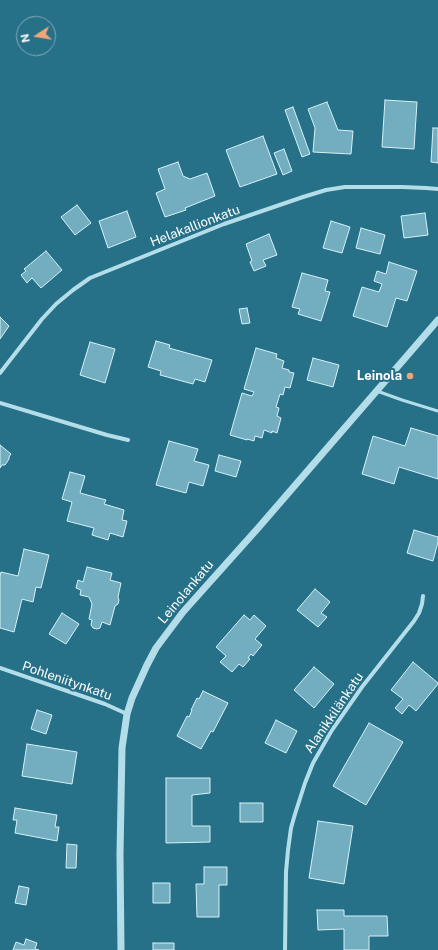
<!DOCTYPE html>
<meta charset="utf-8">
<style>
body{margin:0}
#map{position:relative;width:438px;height:950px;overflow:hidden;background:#267188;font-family:"Public Sans",sans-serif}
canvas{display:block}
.north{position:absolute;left:16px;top:16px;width:40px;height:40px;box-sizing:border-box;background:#267188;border:1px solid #7daab8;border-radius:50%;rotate:258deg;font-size:11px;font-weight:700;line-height:16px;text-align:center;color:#fff}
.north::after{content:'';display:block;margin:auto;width:14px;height:18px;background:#f2a677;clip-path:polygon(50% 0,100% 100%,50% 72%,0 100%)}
</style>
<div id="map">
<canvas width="438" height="950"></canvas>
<div class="north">N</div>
</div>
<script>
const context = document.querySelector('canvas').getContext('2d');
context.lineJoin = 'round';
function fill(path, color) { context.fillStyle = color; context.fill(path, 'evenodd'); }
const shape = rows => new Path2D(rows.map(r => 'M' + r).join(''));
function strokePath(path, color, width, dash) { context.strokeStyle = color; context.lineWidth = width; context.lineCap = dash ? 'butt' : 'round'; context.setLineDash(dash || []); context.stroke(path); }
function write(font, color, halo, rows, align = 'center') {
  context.font = font + ' "Public Sans",sans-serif'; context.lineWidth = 4; context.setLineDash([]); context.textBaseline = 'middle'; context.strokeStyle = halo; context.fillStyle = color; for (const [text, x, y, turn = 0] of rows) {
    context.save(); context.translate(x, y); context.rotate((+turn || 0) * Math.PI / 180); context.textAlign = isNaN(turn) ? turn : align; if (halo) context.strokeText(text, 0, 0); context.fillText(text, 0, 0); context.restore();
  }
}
const building = shape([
 [385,100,417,102,414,149,382,147,385,100],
 [327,102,338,130,353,131,351,154,313,152,315,128,308,109,327,102],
 [293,107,310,154,302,157,285,110,293,107],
 [433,128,438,128,438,163,431,162,433,128],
 [263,136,277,174,240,187,226,150,263,136],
 [284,149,292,171,283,175,274,153,284,149],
 [178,162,183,176,190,179,207,173,215,196,185,208,186,210,165,217,156,193,165,189,158,169,178,162],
 [77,205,91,223,75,235,61,217,77,205],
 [127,211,136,237,108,248,99,221,127,211],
 [425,213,428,235,404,238,401,216,425,213],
 [331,221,350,227,342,253,323,248,331,221],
 [361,228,385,235,380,254,356,248,361,228],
 [269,234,277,255,263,260,266,266,254,271,250,262,252,261,246,244,269,234],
 [46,251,62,270,41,288,32,278,27,283,21,275,26,271,24,269,46,251],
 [389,262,417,271,407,301,396,298,387,327,353,316,362,287,379,292,382,284,374,281,377,271,386,274,389,262],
 [302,273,328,280,325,291,330,292,321,321,298,314,300,309,292,307,302,273],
 [247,308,250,323,242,324,239,309,247,308],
 [0,317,9,326,0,339,0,317],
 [156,341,170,345,169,348,212,360,205,382,195,379,193,384,160,375,161,371,148,367,156,341],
 [90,342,115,349,105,383,80,375,90,342],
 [256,348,277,354,276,358,284,361,282,368,289,370,289,372,294,373,290,388,285,387,283,395,280,394,276,407,279,408,277,416,281,418,277,433,272,431,272,433,264,430,262,438,255,436,254,441,247,439,247,440,230,435,242,393,252,396,254,392,244,389,256,348],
 [313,358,339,365,333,387,307,380,313,358],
 [411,428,438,436,438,479,399,467,394,484,362,474,373,436,405,446,411,428],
 [169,441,198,449,194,461,209,465,203,486,189,482,186,493,156,485,169,441],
 [0,445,11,454,9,457,9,459,5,465,2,465,0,468,0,445],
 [219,455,241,461,236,477,215,471,219,455],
 [70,472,85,476,80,493,106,500,104,504,124,510,122,520,127,521,123,537,110,533,108,540,92,535,94,528,67,521,72,502,62,499,70,472],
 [414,530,438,537,438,542,433,561,407,553,414,530],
 [24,549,49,555,41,588,36,587,33,602,22,599,14,632,0,628,0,576,1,572,18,576,24,549],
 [87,567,112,573,110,580,121,583,118,597,119,600,118,604,115,606,110,625,102,622,100,628,97,629,93,628,91,625,92,620,89,619,92,604,89,597,80,595,81,590,76,588,78,580,83,582,87,567],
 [315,589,330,602,321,613,327,617,318,627,297,610,315,589],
 [62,613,79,624,66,644,49,634,62,613],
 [244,615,250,620,254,615,266,626,255,639,262,645,253,656,251,654,248,658,250,659,243,667,239,664,232,672,220,662,226,656,216,647,244,615],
 [413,662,438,683,438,684,416,711,409,705,402,714,395,708,403,699,391,690,413,662],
 [314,667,334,684,314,708,294,690,314,667],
 [203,691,228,703,213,732,211,731,201,749,177,736,187,716,189,717,192,710,191,710,197,698,199,699,203,691],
 [37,710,52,715,46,734,31,729,37,710],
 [276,720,297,731,286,753,265,743,276,720],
 [369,723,403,742,366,805,333,786,369,723],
 [27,744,77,752,72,784,22,776,27,744],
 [166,778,210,778,210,793,192,795,192,826,210,826,210,842,166,843,166,778],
 [240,803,263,803,263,822,240,822,240,803],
 [15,808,57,815,55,827,59,827,57,841,15,833,17,820,13,820,15,808],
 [318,821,353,826,344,884,309,878,318,821],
 [67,844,77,845,76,868,66,868,67,844],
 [204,867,227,867,227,885,219,885,219,917,197,917,196,884,204,884,204,867],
 [153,883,170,883,170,903,153,903,153,883],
 [19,886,29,888,26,905,15,903,19,886],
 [317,910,344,910,344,916,387,916,388,936,369,936,369,950,344,950,344,929,318,930,317,910],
 [26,939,37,943,35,949,39,950,13,950,16,942,24,945,26,939],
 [153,943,174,943,174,950,153,950,153,943]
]);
fill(building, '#72aec0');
strokePath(building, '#d6f0f7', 1);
strokePath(shape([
 [377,391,402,400,438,411]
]), '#b2dde9', 3);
strokePath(shape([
 [0,373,42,319,56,304,73,290,90,278,224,224,303,197,326,190,345,187,402,187,426,188,438,189],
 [0,403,107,435,128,440],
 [0,668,105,704,127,714],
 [285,950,286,872,288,850,291,828,295,814,305,783,313,763,332,730,362,687,414,621,419,613,422,604,423,596]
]), '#b2dde9', 4);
strokePath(shape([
 [121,950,120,854,122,748,127,714,132,698,147,665,156,648,183,612,259,527,438,320]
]), '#b2dde9', 7);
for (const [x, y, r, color] of [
 [410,376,4,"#f2a677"]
]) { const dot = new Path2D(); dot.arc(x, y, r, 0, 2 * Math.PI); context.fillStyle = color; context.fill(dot); strokePath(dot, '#267188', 1.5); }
write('13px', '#fff', '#267188', [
 ["Helakallionkatu",195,226,-21],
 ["Leinolankatu",186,592,-50],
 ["Pohleniitynkatu",67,681,19],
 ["Alanikkilänkatu",334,713,-56]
]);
write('bold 13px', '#fff', '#267188', [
 ["Leinola",402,376]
], 'right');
</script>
